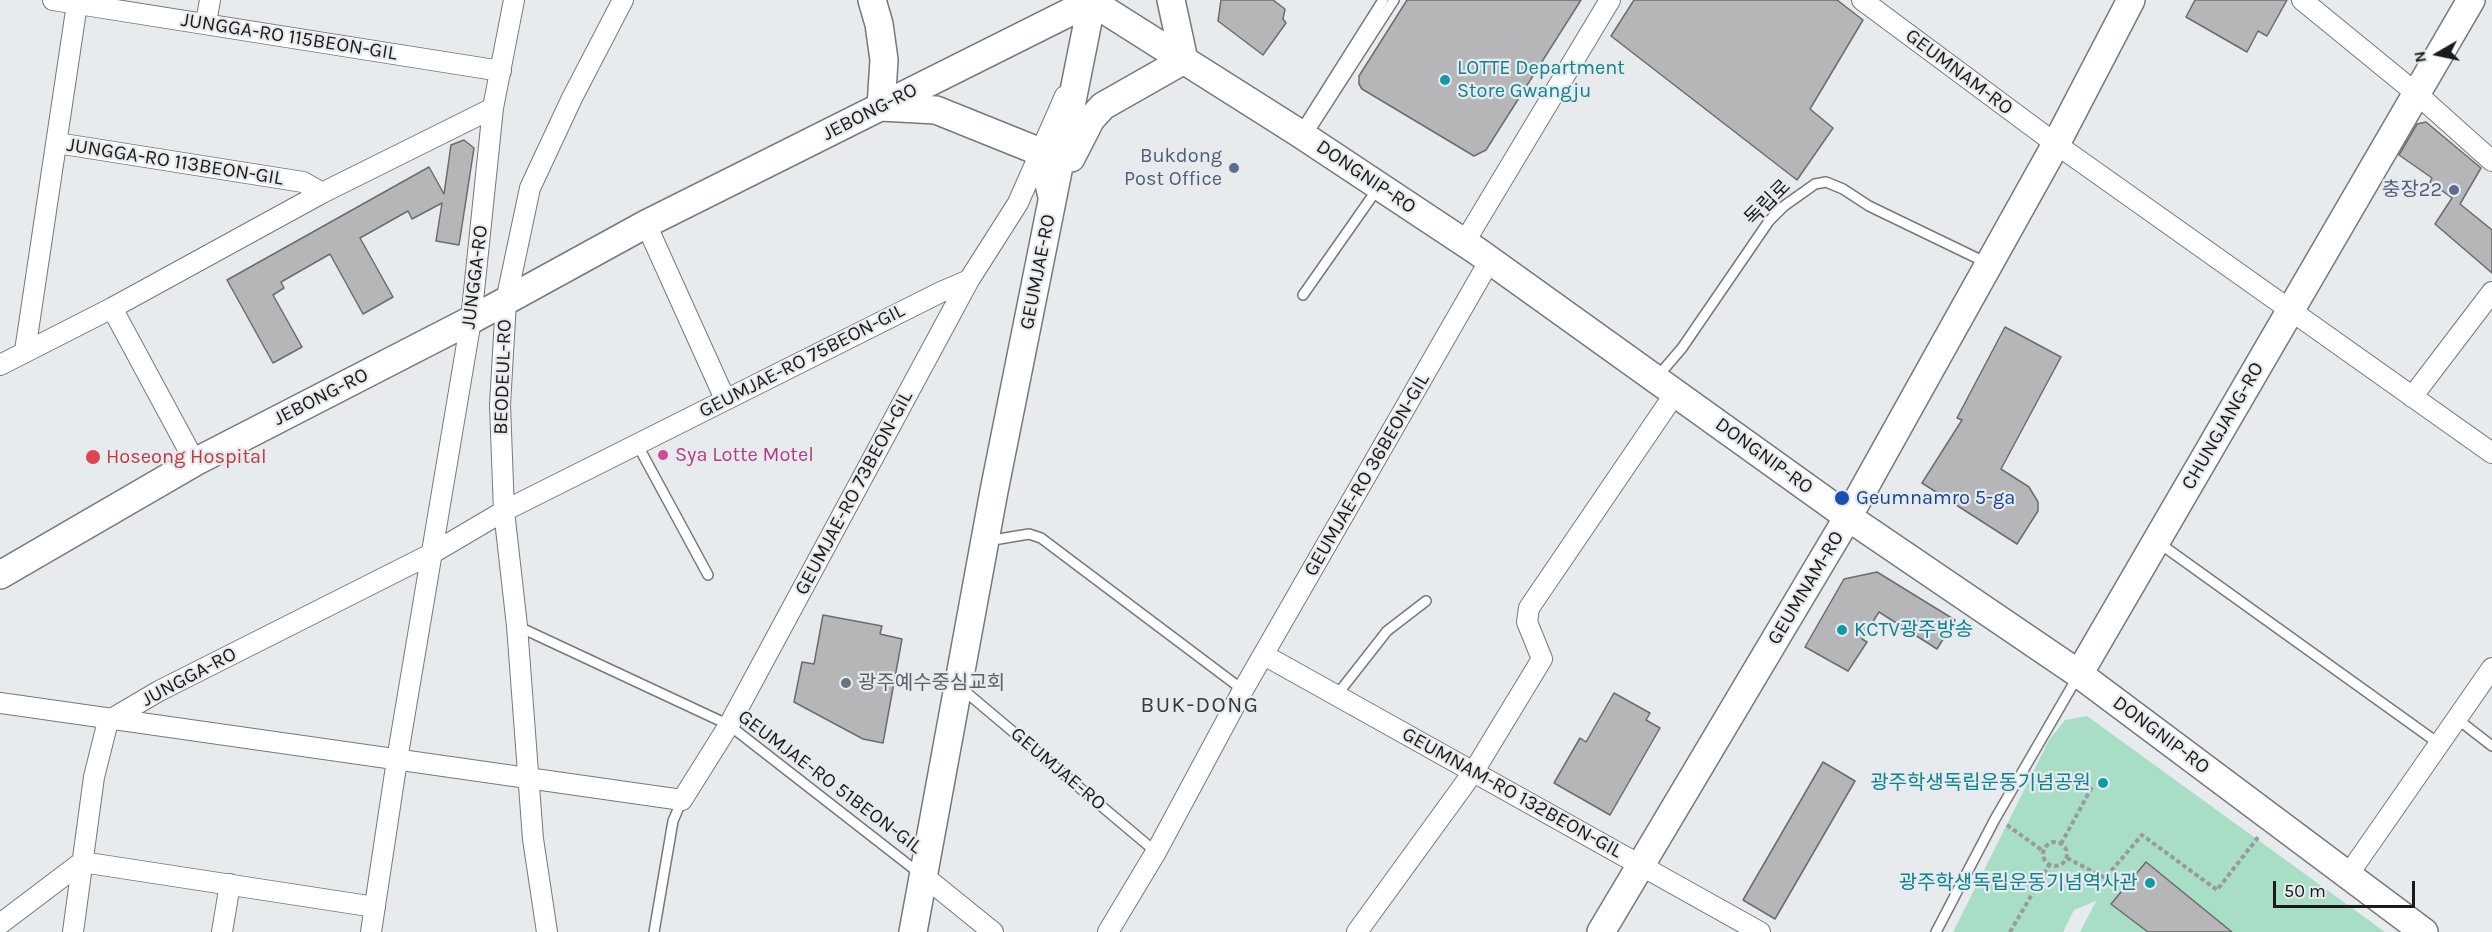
<!DOCTYPE html>
<meta charset="utf-8">
<style>
body{margin:0}
#map{position:relative;width:2492px;height:932px;overflow:hidden;background:#e8ebee;font-family:Karla,sans-serif}
canvas{display:block}
.north{position:absolute;left:2408px;top:24px;width:60px;height:60px;-webkit-text-stroke:4px #e8ebee;paint-order:stroke;rotate:261deg;font-size:16px;font-weight:700;line-height:24px;text-align:center;color:#1a1b1c}
.north::after{content:'';display:block;margin:auto;width:21px;height:27px;background:#1a1b1c;clip-path:polygon(50% 0,100% 100%,50% 72%,0 100%)}
.scale{position:absolute;left:2273px;top:881px;width:142px;height:27px;box-sizing:border-box;border:3px solid #1a1b1c;border-top:0;padding-left:8px;font-size:18px;line-height:21px;white-space:nowrap;color:#1a1b1c;-webkit-text-stroke:4px #e8ebee;paint-order:stroke}
</style>
<div id="map">
<canvas width="2492" height="932"></canvas>
<div class="north">N</div>
<div class="scale">50 m</div>
</div>
<script>
const context = document.querySelector('canvas').getContext('2d');
context.lineJoin = 'round';
function fill(path, color) { context.fillStyle = color; context.fill(path, 'evenodd'); }
const shape = rows => new Path2D(rows.map(r => 'M' + r).join(''));
function strokePath(path, color, width, dash) { context.strokeStyle = color; context.lineWidth = width; context.lineCap = dash ? 'butt' : 'round'; context.setLineDash(dash || []); context.stroke(path); }
function write(font, color, halo, rows, align = 'center') {
  context.font = font + ' Karla,"Noto Sans KR",sans-serif'; context.lineWidth = 4.5; context.setLineDash([]); context.textBaseline = 'middle'; context.strokeStyle = halo; context.fillStyle = color; for (const [text, x, y, turn = 0] of rows) {
    context.save(); context.translate(x, y); context.rotate((+turn || 0) * Math.PI / 180); context.textAlign = isNaN(turn) ? turn : align; if (halo) context.strokeText(text, 0, 0); context.fillText(text, 0, 0); context.restore();
  }
}
fill(shape([
 [2087,716,2385,932,2080,932,2096,901,2074,910,2063,932,1953,932,2049,740,2065,720]
]), '#a8dec5');
const building = shape([
 [1221,0,1273,0,1285,9,1283,19,1286,23,1263,55,1218,21,1221,0],
 [1407,0,1581,0,1486,150,1474,156,1362,89,1359,84,1359,76,1407,0],
 [1634,0,1837,0,1863,20,1810,109,1833,128,1797,180,1611,36,1634,0],
 [2195,0,2287,0,2267,36,2258,31,2247,52,2186,17,2195,0],
 [2426,122,2481,168,2460,204,2492,230,2492,273,2435,224,2452,198,2430,182,2432,178,2399,155,2417,124,2426,122],
 [464,140,474,148,459,245,436,241,442,203,412,219,408,211,360,238,393,297,363,314,330,254,281,282,284,288,273,295,302,347,273,363,227,280,429,167,444,194,451,145,464,140],
 [2005,327,2061,357,2001,469,2029,487,2038,502,2038,511,2017,544,1922,483,1962,420,1957,418,2005,327],
 [1877,572,1955,620,1937,649,1879,612,1862,639,1867,642,1848,671,1805,647,1844,579,1877,572],
 [823,615,882,626,880,634,902,639,883,743,863,739,794,702,802,662,814,664,823,615],
 [1614,693,1650,713,1646,720,1660,728,1610,815,1554,783,1580,738,1586,742,1614,693],
 [1823,762,1855,781,1775,919,1743,900,1823,762],
 [2146,862,2232,932,2148,932,2111,904,2146,862]
]);
fill(building, '#b6b6b9');
strokePath(building, '#6c6c6f', 1.5);
const lane = shape([
 [1301,130,1383,0],
 [1307,135,1394,0],
 [1303,295,1378,188],
 [1658,376,1682,348,1769,221,1784,206,1815,184,1826,182,1843,189,1869,206,1987,263],
 [637,444,708,575],
 [987,541,1029,534,1041,538,1243,690],
 [2159,543,2438,743],
 [517,626,729,725,919,873],
 [961,688,1156,852],
 [1336,696,1387,631,1426,601],
 [2456,718,2492,746],
 [654,932,673,821,682,800],
 [1936,932,1995,819,2078,676]
]);
const street = shape([
 [53,0,501,71],
 [1862,0,2056,144,2492,453],
 [2302,0,2417,94,2492,161],
 [206,23,210,0],
 [57,143,303,182,322,193],
 [646,224,725,399],
 [1464,243,1610,0],
 [112,308,195,462],
 [25,351,77,4],
 [0,365,112,308,322,193,493,108],
 [2412,397,2492,292],
 [1264,655,1760,932],
 [0,703,682,800,729,725,969,280,1018,203,1065,96],
 [2348,875,2492,668],
 [925,877,993,932],
 [0,924,82,862,375,907],
 [73,932,94,777,108,721,159,691,431,554,504,511,941,292,969,280],
 [222,932,230,884],
 [371,932,397,760,471,320,493,108,514,0],
 [547,932,533,839,517,626,504,511,500,405,506,301,530,188,572,98,623,0],
 [1108,932,1156,852,1243,690,1490,260],
 [1357,932,1474,771,1542,659,1527,622,1529,608,1676,392]
]);
const secondary = shape([
 [872,0,879,24,884,60,881,107,936,110,1033,149,1039,155,1046,169,1051,193],
 [1089,0,1299,133,1477,251,1848,517,2079,674,2424,932],
 [1071,158,1091,119,1103,106,1184,60,1171,0],
 [0,575,195,462,471,320,646,224,1094,0],
 [2079,674,2471,0],
 [913,932,994,491,1092,1],
 [1601,932,1848,517,2056,144,2131,0]
]);
strokePath(lane, '#76787b', 12);
strokePath(street, '#76787b', 22);
strokePath(secondary, '#76787b', 30);
strokePath(shape([
 [2007,825,2043,851],
 '2043 854a12 12 0 1 1 24 0a12 12 0 1 1-24 0Z',
 [2061,844,2093,785],
 [2067,858,2105,878,2142,835,2217,890,2259,836],
 [2010,932,2049,865]
]), '#989a9c', 4, [4.5, 3]);
strokePath(lane, '#fff', 9);
strokePath(street, '#fff', 20);
strokePath(secondary, '#fff', 27);
for (const [x, y, r, color] of [
 [1445,80,6,"#0f9aa8"],
 [1234,168,6,"#5c6f8a"],
 [2454,190,6,"#5c6f8a"],
 [663,455,6,"#d1479c"],
 [93,457,8,"#e0444e"],
 [1842,498,8,"#1a4fb4"],
 [1842,630,6,"#0f9aa8"],
 [846,683,6,"#6b7280"],
 [2103,783,6,"#0f9aa8"],
 [2150,883,6,"#0f9aa8"]
]) { const dot = new Path2D(); dot.arc(x, y, r, 0, 2 * Math.PI); context.fillStyle = color; context.fill(dot); strokePath(dot, '#e8ebee', 2); }
write('20px', '#1a1b1c', '#e8ebee', [
 ["JUNGGA-RO 115BEON-GIL",289,37,9],
 ["GEUMNAM-RO",1959,72,37],
 ["JEBONG-RO",870,112,-27],
 ["JUNGGA-RO 113BEON-GIL",175,162,9],
 ["DONGNIP-RO",1366,177,34],
 ["독립로",1768,203,-45],
 ["GEUMJAE-RO",1038,272,-79],
 ["JUNGGA-RO",475,277,-83],
 ["GEUMJAE-RO 75BEON-GIL",802,361,-27],
 ["BEODEUL-RO",503,377,-88],
 ["JEBONG-RO",321,397,-27],
 ["CHUNGJANG-RO",2223,426,-60],
 ["DONGNIP-RO",1764,456,36],
 ["GEUMJAE-RO 36BEON-GIL",1367,475,-60],
 ["GEUMJAE-RO 73BEON-GIL",854,493,-62],
 ["GEUMNAM-RO",1806,588,-59],
 ["JUNGGA-RO",189,677,-28],
 ["DONGNIP-RO",2161,735,37],
 ["GEUMJAE-RO",1058,769,40],
 ["GEUMJAE-RO 51BEON-GIL",830,782,37],
 ["GEUMNAM-RO 132BEON-GIL",1512,793,29]
]);
write('20px', '#0d838f', '#e8ebee', [
 ["LOTTE Department",1457,68],
 ["Store Gwangju",1457,91],
 ["KCTV광주방송",1854,630],
 ["광주학생독립운동기념공원",2091,783,"right"],
 ["광주학생독립운동기념역사관",2138,883,"right"]
], 'left');
write('20px', '#4e5e75', '#e8ebee', [
 ["Bukdong",1222,156],
 ["Post Office",1222,179],
 ["충장22",2442,190]
], 'right');
write('20px', '#b23c85', '#e8ebee', [
 ["Sya Lotte Motel",675,455]
], 'left');
write('20px', '#be3a42', '#e8ebee', [
 ["Hoseong Hospital",106,457]
], 'left');
write('20px', '#164399', '#e8ebee', [
 ["Geumnamro 5-ga",1856,498]
], 'left');
write('20px', '#5b616d', '#e8ebee', [
 ["광주예수중심교회",858,683]
], 'left');
context.letterSpacing = '1.5px';
write('22px', '#37393b', '#e8ebee', [
 ["BUK-DONG",1200,706]
]);
context.letterSpacing = '0px';
</script>
